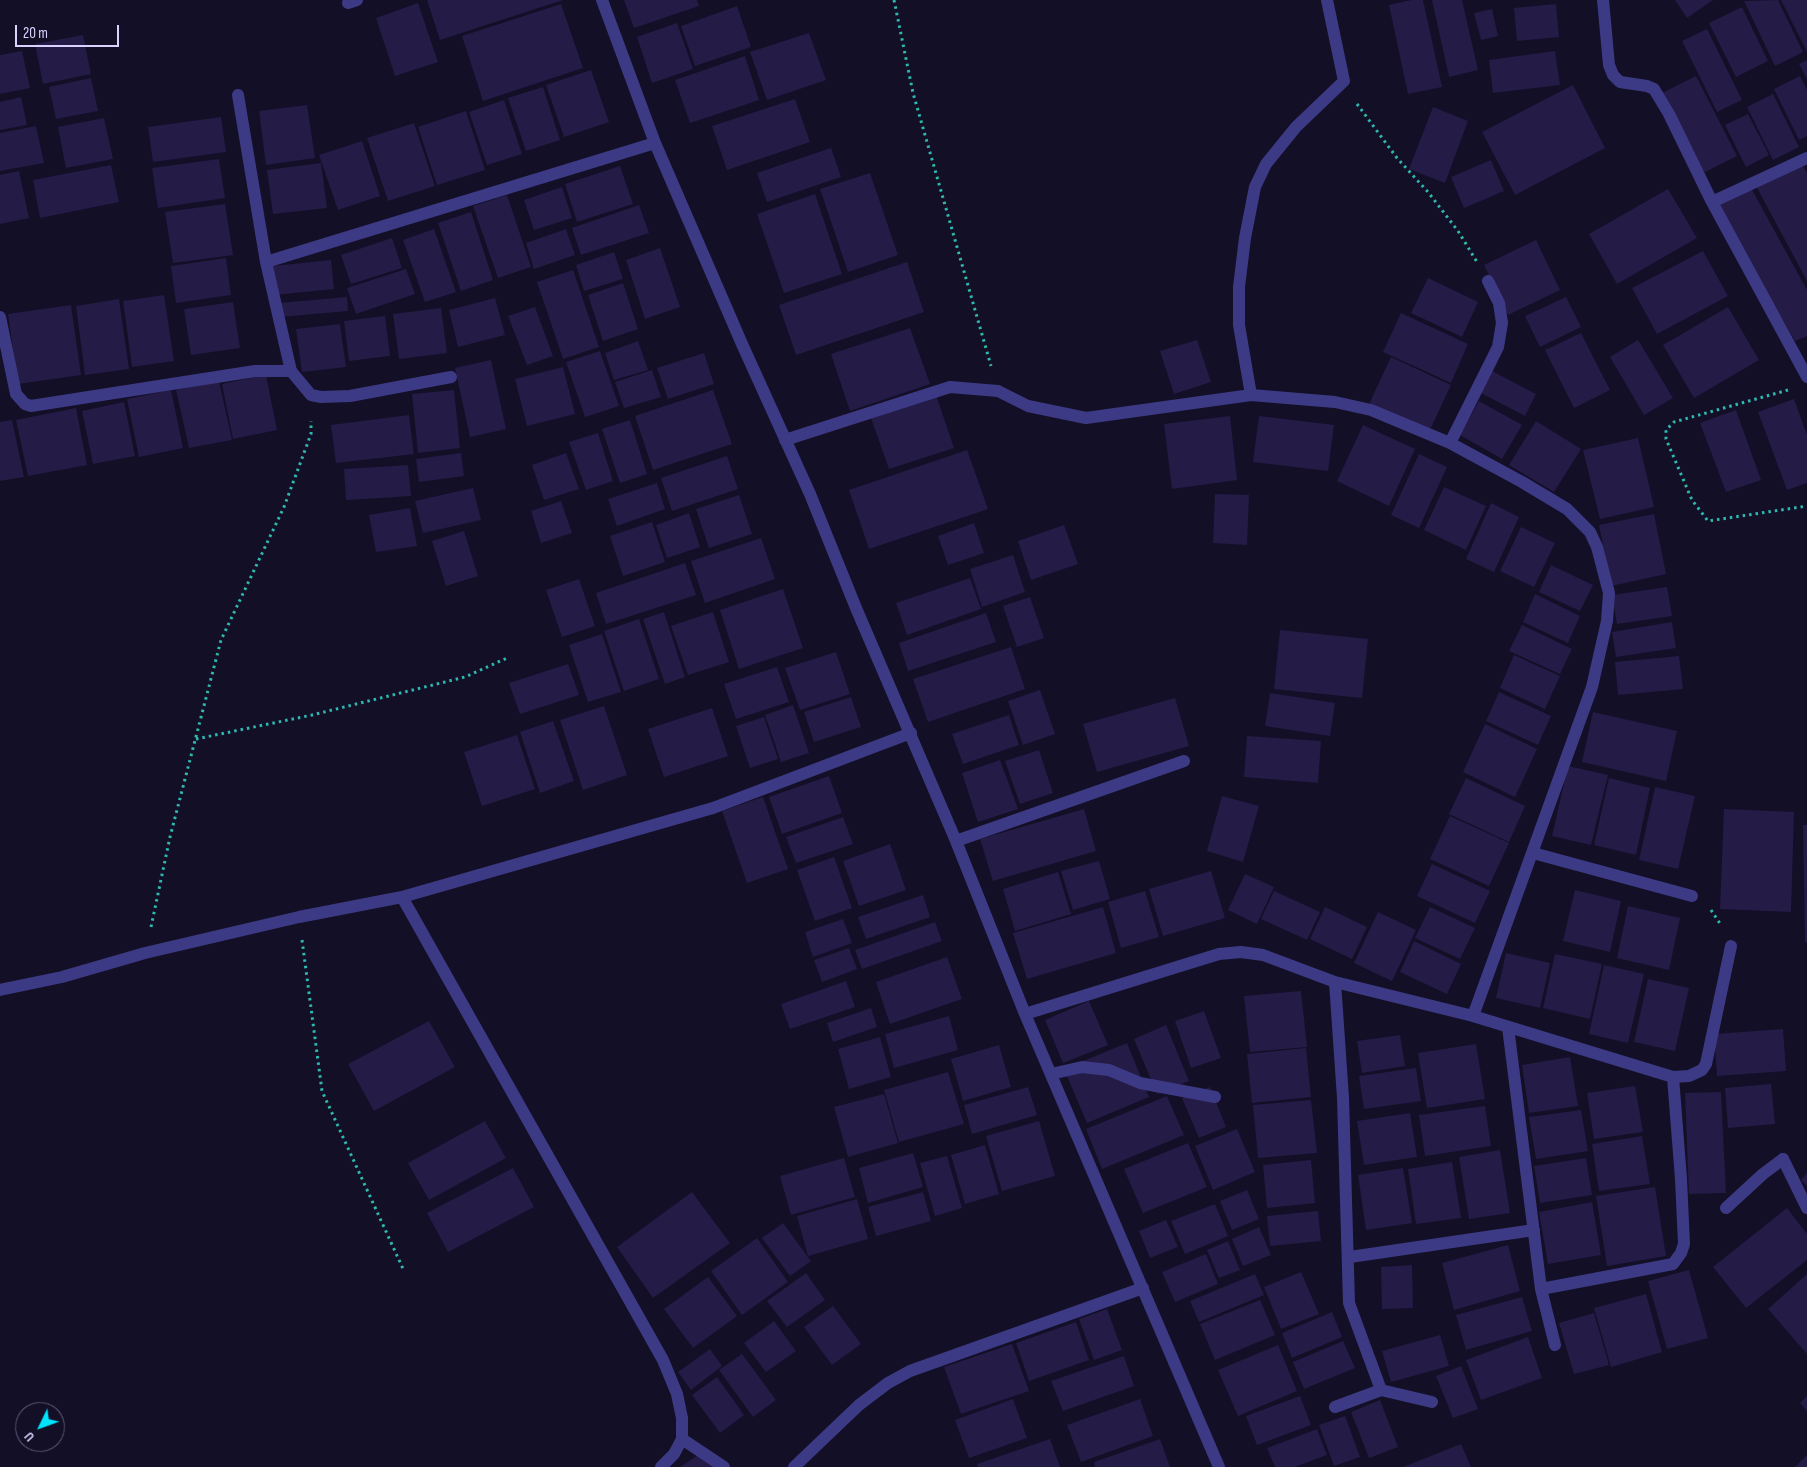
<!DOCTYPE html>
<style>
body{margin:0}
#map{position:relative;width:1807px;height:1467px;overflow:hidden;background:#130f26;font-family:"Sofia Sans Condensed",sans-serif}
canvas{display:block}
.north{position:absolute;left:15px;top:1402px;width:50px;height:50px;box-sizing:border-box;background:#130f26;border:1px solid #625e7d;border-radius:50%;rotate:228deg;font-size:14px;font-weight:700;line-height:20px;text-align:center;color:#d9d4ff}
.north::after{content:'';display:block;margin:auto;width:18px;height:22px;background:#00e5ff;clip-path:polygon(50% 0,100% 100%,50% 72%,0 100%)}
.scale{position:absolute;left:15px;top:25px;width:104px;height:22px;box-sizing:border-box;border:2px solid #d9d4ff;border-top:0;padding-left:6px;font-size:15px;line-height:18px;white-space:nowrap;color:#d9d4ff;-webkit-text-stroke:4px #130f26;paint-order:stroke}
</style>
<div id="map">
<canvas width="1807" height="1467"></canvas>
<div class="north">U</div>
<div class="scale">20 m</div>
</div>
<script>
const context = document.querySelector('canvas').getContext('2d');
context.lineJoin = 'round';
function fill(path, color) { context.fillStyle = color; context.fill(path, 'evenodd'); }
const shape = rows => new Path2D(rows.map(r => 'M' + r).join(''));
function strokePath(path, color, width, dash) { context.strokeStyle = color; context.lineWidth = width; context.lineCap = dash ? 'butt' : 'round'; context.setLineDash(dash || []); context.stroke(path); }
fill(shape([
 [427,0,563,0,440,40],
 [624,0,697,0,699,6,634,28],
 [1411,0,1423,0,1442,87,1408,94,1389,5],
 [1432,0,1462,0,1478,70,1449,77],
 [1675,0,1713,0,1687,18],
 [1778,0,1803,52,1775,66,1744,1],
 [1781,0,1807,0,1807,52],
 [418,3,438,62,395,76,376,18],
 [561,4,583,68,483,101,462,36],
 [1556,4,1559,37,1517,41,1514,8],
 [737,6,751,47,695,66,681,26],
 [1742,7,1768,61,1736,77,1709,23],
 [1492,9,1498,36,1481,40,1474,13],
 [677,23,693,69,652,83,637,37],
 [1707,29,1742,100,1717,112,1682,41],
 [809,33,826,80,767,100,750,52],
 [83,35,91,74,43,84,35,44],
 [22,51,30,88,0,94,0,55],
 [1555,51,1560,85,1493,93,1489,60],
 [745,56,759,100,690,123,675,80],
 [1807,60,1807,79,1799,64],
 [591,70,609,122,564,137,546,85],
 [1696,76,1737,156,1701,174,1662,93],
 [1800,76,1807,90,1807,136,1799,140,1774,89],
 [91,78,98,111,56,119,49,87],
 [1573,85,1605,148,1515,195,1482,132],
 [543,87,560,140,526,151,508,98],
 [1773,94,1799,147,1773,160,1747,107],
 [21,97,27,125,0,130,0,102],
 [795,99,810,142,727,170,712,126],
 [504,100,522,154,487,165,469,112],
 [307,105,315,158,266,165,259,111],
 [1433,107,1468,121,1445,183,1409,169],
 [466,111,485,170,437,185,418,127],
 [1748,114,1769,155,1746,167,1725,125],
 [221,117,226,152,153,162,148,127],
 [104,118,113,159,66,168,58,127],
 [414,123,435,186,388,201,367,138],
 [36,126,44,163,0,171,0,133],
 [362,141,380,196,338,210,319,155],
 [831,148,841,177,767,202,757,173],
 [219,159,225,198,158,208,152,168],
 [1491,160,1504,191,1464,208,1451,177],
 [321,163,327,208,273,214,267,170],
 [111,165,119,202,40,218,33,180],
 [620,166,633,204,577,222,565,184],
 [1803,166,1807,173,1807,281,1756,186],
 [19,171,29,218,0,224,0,175],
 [870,173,898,255,848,272,820,189],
 [1750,186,1807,290,1807,336,1795,341,1715,204],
 [562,187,572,218,534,230,524,200],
 [1668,189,1697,238,1617,284,1589,234],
 [815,194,842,274,784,293,757,214],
 [507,195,531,267,498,278,473,206],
 [225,204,233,255,173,263,165,212],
 [639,205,649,233,581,255,572,228],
 [471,212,493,280,461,291,438,223],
 [434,229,456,292,425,302,403,240],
 [566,229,575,255,534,269,526,243],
 [392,238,402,268,351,284,341,255],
 [1536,240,1560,290,1508,315,1484,265],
 [660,248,680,307,645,319,626,260],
 [1703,251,1728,296,1657,334,1632,288],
 [614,252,623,279,584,291,576,265],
 [226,258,231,295,176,303,171,266],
 [331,260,334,289,275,295,273,266],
 [907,262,924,312,796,355,779,305],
 [406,269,415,294,356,314,347,288],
 [573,270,599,347,563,359,537,282],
 [1428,278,1478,302,1462,337,1411,313],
 [623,283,638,329,603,341,588,295],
 [164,295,174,361,132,367,123,301],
 [347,297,348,311,280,317,278,303],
 [1566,297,1581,327,1540,347,1525,316],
 [495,298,505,335,458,347,449,310],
 [119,299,129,369,85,375,76,306],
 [233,302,240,348,191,355,184,309],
 [71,305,81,375,18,384,8,314],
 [535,307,553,356,527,365,508,316],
 [1728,307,1759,360,1694,398,1663,345],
 [441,308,447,353,399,359,393,314],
 [1401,313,1468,344,1451,383,1383,352],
 [385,316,390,356,349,361,344,321],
 [340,324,346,367,302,372,296,329],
 [910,328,930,384,850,411,831,354],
 [1581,333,1610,390,1574,408,1545,350],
 [1197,340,1211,382,1174,394,1160,351],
 [1638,340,1673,398,1644,415,1610,357],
 [638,341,648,370,614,380,605,353],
 [600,351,619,406,585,417,566,362],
 [704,353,714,384,668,399,657,368],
 [1391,357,1451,385,1429,432,1369,404],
 [491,360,506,429,470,437,455,368],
 [563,367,575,414,527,426,515,379],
 [652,370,661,397,624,408,615,382],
 [1492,371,1536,394,1525,416,1481,393],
 [266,375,277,430,233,439,222,384],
 [219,381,232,440,189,448,176,390],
 [171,390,183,448,139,457,127,399],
 [454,390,460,448,418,453,412,394],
 [713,390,732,444,653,470,635,416],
 [936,395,954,448,889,469,871,418],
 [1794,399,1807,435,1807,483,1787,490,1758,412],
 [1479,401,1522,425,1502,459,1460,435],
 [124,402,135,456,93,464,82,411],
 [76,408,87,465,28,476,16,420],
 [1736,410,1761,480,1726,492,1700,423],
 [409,415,414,454,336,463,331,425],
 [1230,416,1237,480,1172,489,1164,424],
 [1259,416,1334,425,1328,471,1253,462],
 [12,420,24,477,0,481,0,422],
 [630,420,647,474,620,483,602,429],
 [1536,421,1581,449,1554,492,1509,465],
 [1363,425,1415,449,1389,506,1337,481],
 [598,433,613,481,586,490,569,442],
 [1638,438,1654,507,1600,519,1583,450],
 [967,450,988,509,869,549,849,490],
 [461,453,464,476,419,482,416,459],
 [566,453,579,489,544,500,532,465],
 [1419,454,1447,467,1419,528,1391,515],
 [727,456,738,489,672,511,661,478],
 [408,465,411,496,346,500,344,469],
 [657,483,665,509,617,526,608,499],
 [1444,487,1486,506,1466,550,1424,530],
 [473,488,481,520,423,533,415,501],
 [1215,494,1249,495,1247,545,1213,543],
 [739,495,752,534,709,548,696,509],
 [561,501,572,533,541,543,531,511],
 [1491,503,1519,517,1494,572,1466,559],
 [410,508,417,546,376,552,369,515],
 [689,513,700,547,667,558,656,525],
 [1654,514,1666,574,1611,586,1599,525],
 [652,522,665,562,623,576,610,536],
 [974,523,984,553,948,565,938,536],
 [1064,525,1078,564,1031,580,1018,541],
 [1521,527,1555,543,1534,587,1500,571],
 [464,531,478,576,446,586,432,541],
 [761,538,775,579,705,603,691,561],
 [1013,555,1025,592,982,607,970,569],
 [685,563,696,595,606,624,596,593],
 [1551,565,1593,585,1580,611,1539,592],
 [970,578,981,609,907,635,896,603],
 [579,579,595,626,562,637,546,590],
 [1667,587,1672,616,1617,624,1612,595],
 [783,589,803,648,739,669,720,610],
 [1535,594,1580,616,1568,643,1523,622],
 [1030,597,1044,638,1017,647,1003,606],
 [664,612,685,677,665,684,643,619],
 [713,612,729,662,688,675,671,626],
 [986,613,996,642,908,671,899,643],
 [639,619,659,679,624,691,604,631],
 [1672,622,1676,648,1616,657,1612,632],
 [1522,625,1572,649,1560,674,1509,651],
 [1280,630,1368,639,1362,698,1274,689],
 [602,634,621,692,588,702,569,645],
 [1011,647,1025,689,928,722,913,679],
 [836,652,850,694,800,710,785,668],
 [1514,655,1560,676,1545,709,1500,688],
 [1679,656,1683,689,1618,695,1615,662],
 [568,664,579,695,520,714,509,683],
 [777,667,789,702,736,719,724,684],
 [1040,690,1055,734,1023,745,1008,701],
 [1499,692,1551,716,1538,745,1486,721],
 [1270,693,1335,703,1330,736,1265,726],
 [851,697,861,727,814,742,804,712],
 [1175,698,1189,746,1097,772,1083,724],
 [793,705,809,753,781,762,765,715],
 [604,706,627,775,583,790,560,720],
 [712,708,728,756,664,777,648,729],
 [1593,712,1677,731,1666,781,1582,762],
 [1009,715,1019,745,963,764,952,734],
 [764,717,778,759,750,768,736,726],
 [553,721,574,781,540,793,520,732],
 [1485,724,1537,749,1515,797,1463,772],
 [517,735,535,789,482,806,464,752],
 [1247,736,1321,741,1318,783,1244,777],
 [1039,750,1053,793,1020,804,1005,761],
 [1000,760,1018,809,978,822,962,773],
 [1568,766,1608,775,1591,845,1552,836],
 [829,776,842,813,782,834,769,797],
 [1466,778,1525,806,1509,842,1449,814],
 [1609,778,1650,788,1636,855,1594,845],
 [1655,787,1695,796,1678,869,1639,860],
 [1222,796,1259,806,1243,862,1207,851],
 [763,797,788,869,747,883,722,811],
 [1084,809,1096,851,993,881,980,839],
 [1724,809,1794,812,1791,912,1720,909],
 [1450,816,1509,843,1489,886,1430,859],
 [843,817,853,844,796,863,786,837],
 [1803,825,1807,825,1807,942,1805,942],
 [890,844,906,890,859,906,843,861],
 [834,857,852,908,815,921,797,870],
 [1099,861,1110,899,1073,910,1061,871],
 [1432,864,1490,891,1475,923,1417,896],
 [1211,871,1225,918,1163,936,1149,889],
 [1058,872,1071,914,1015,931,1003,889],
 [1245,874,1274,887,1257,924,1228,910],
 [1575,890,1621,901,1610,952,1563,941],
 [1145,891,1159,937,1121,948,1108,902],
 [1274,891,1320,912,1307,940,1261,919],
 [923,895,930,917,866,939,858,917],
 [1628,906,1680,918,1669,970,1617,958],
 [1103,907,1116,953,1027,979,1013,933],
 [1325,907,1367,927,1352,959,1310,939],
 [1430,907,1475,928,1460,959,1415,938],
 [1378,912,1416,930,1392,981,1354,963],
 [843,919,852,943,813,957,805,932],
 [935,922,942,941,862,969,855,950],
 [1414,941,1461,964,1447,994,1400,972],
 [849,948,857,969,822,982,814,960],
 [1506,953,1550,963,1540,1008,1496,998],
 [1555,954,1602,964,1590,1019,1543,1008],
 [947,957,962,999,890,1024,876,982],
 [1604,965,1644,974,1628,1043,1589,1034],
 [1648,979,1689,988,1675,1051,1634,1042],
 [846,981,855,1007,790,1029,781,1004],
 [1301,991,1307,1047,1250,1052,1244,996],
 [1089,1001,1108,1045,1063,1063,1045,1020],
 [871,1008,877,1027,833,1042,827,1023],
 [1204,1011,1221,1058,1191,1068,1175,1021],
 [949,1016,958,1050,894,1068,885,1034],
 [429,1021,455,1067,374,1111,348,1064],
 [1166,1025,1189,1081,1157,1094,1134,1039],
 [1783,1029,1786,1071,1717,1076,1714,1034],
 [1400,1035,1405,1066,1362,1073,1357,1041],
 [880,1037,891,1077,849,1089,838,1049],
 [1127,1043,1149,1097,1087,1123,1064,1069],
 [1476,1044,1485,1099,1427,1108,1418,1053],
 [999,1045,1011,1087,963,1101,951,1059],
 [1306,1048,1311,1097,1252,1103,1247,1054],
 [1570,1057,1578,1106,1529,1113,1522,1065],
 [1416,1068,1421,1101,1364,1109,1359,1076],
 [948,1072,964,1124,899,1142,884,1090],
 [1771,1084,1775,1124,1728,1128,1725,1088],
 [1635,1086,1643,1132,1594,1139,1587,1093],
 [1028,1087,1037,1115,972,1134,964,1105],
 [1210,1087,1226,1127,1199,1138,1182,1098],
 [1721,1092,1726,1193,1689,1194,1685,1093],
 [884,1094,898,1143,848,1157,834,1107],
 [1167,1096,1184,1135,1102,1169,1086,1129],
 [1311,1100,1317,1153,1258,1158,1253,1105],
 [1485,1106,1491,1146,1425,1156,1419,1115],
 [1581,1110,1588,1151,1536,1159,1529,1117],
 [1410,1113,1417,1157,1364,1165,1357,1121],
 [485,1121,506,1158,429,1200,408,1163],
 [1039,1121,1055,1176,1002,1191,986,1136],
 [1237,1129,1255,1172,1213,1190,1195,1146],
 [1642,1136,1650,1184,1599,1191,1592,1144],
 [1188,1143,1207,1187,1143,1213,1124,1169],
 [985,1145,999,1194,965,1204,951,1155],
 [1500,1150,1510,1213,1469,1219,1459,1157],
 [913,1153,923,1187,868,1203,859,1168],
 [947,1156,962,1208,935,1216,920,1163],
 [844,1158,855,1197,791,1215,780,1176],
 [1586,1158,1592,1195,1540,1203,1534,1166],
 [1311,1160,1315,1203,1267,1208,1263,1165],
 [1452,1162,1461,1218,1416,1224,1408,1169],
 [513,1168,534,1207,448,1252,427,1213],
 [1403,1168,1412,1223,1366,1230,1358,1175],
 [1807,1173,1807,1186,1801,1180],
 [1655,1187,1666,1256,1607,1266,1596,1196],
 [1247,1190,1259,1219,1232,1230,1220,1201],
 [692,1192,730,1243,653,1298,617,1247],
 [923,1192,931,1221,876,1236,868,1207],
 [857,1199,868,1239,808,1256,797,1216],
 [1592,1202,1601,1255,1548,1264,1539,1212],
 [1215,1204,1228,1236,1185,1254,1171,1221],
 [1787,1208,1807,1234,1807,1260,1746,1308,1713,1267],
 [1318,1211,1321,1241,1270,1246,1267,1216],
 [1166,1220,1178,1247,1150,1258,1139,1231],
 [783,1223,811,1261,790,1276,762,1238],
 [1259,1227,1271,1255,1243,1266,1232,1239],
 [757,1238,788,1282,742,1315,711,1271],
 [1228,1241,1240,1270,1219,1278,1207,1250],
 [1508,1245,1520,1291,1454,1310,1442,1263],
 [1206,1254,1218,1284,1175,1302,1162,1272],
 [1412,1265,1413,1308,1382,1309,1381,1267],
 [1689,1270,1708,1338,1667,1349,1648,1281],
 [1301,1272,1319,1314,1281,1329,1264,1287],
 [806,1273,825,1300,787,1327,767,1301],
 [1255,1274,1264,1295,1199,1322,1190,1301],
 [1807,1274,1807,1354,1768,1309],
 [708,1277,737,1316,693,1348,664,1309],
 [1646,1294,1662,1352,1611,1367,1594,1308],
 [1522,1297,1532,1331,1466,1350,1456,1315],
 [1260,1300,1275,1335,1215,1360,1200,1324],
 [833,1306,861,1344,832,1365,804,1327],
 [1107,1309,1122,1350,1094,1360,1079,1319],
 [1332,1312,1342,1337,1292,1358,1282,1333],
 [1594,1313,1609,1365,1574,1374,1559,1323],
 [774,1321,796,1351,766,1372,744,1343],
 [1076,1322,1089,1360,1029,1381,1016,1343],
 [1440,1335,1449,1366,1391,1382,1382,1351],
 [1528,1337,1542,1378,1481,1400,1466,1360],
 [1343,1341,1355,1368,1304,1389,1293,1362],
 [1012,1344,1029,1391,961,1414,944,1367],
 [1278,1345,1297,1391,1238,1416,1218,1370],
 [710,1349,722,1366,691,1390,678,1372],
 [742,1354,776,1400,753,1417,719,1370],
 [1124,1356,1134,1386,1063,1411,1051,1381],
 [1461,1366,1478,1409,1453,1418,1436,1376],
 [717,1377,744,1415,720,1433,692,1395],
 [1300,1396,1311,1425,1257,1445,1246,1416],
 [1807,1396,1807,1411,1800,1403],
 [1013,1399,1027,1438,969,1458,955,1420],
 [1140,1399,1153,1436,1081,1462,1067,1425],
 [1380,1400,1398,1447,1369,1458,1351,1412],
 [1345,1416,1360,1457,1334,1466,1319,1425],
 [1317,1429,1327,1455,1295,1467,1275,1467,1267,1448],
 [1050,1439,1060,1467,978,1467,977,1464],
 [1160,1439,1170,1467,1095,1467,1094,1462],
 [1461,1444,1471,1467,1403,1467],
 [704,1451,716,1467,680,1467],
 [1807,1455,1807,1467,1795,1467]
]), '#241b47');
strokePath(shape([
 [894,0,913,93,991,366],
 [1357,104,1397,158,1428,192,1458,231,1477,262],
 [1788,390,1674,422,1666,430,1666,439,1692,500,1708,521,1807,506],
 [196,739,312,715,465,677,507,658],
 [1711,910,1721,925],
 [151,927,170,837,221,640,284,507,311,434,311,421],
 [302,940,322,1091,404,1271]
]), '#2fb8b0', 3, [2.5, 4]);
strokePath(shape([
 [348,3,357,0],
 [291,371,311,395,321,397,350,396,451,377],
 [785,440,950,387,998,391],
 [402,897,713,808,911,733],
 [0,990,62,977,145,953,299,917,402,897,663,1360,677,1394,682,1418,682,1439,674,1454,661,1467],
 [1051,1074,1082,1067,1109,1070,1140,1083,1215,1097],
 [1726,1208,1763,1174,1783,1159],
 [682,1439,724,1467],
 [794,1467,859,1405,888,1383,910,1371,1143,1288]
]), '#3d3a85', 12);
strokePath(shape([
 [602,0,655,143,742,344,810,494,856,608,956,841,1025,1014,1219,1467],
 [1603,0,1609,65,1613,75,1620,82,1647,86,1654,89,1669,114,1712,202,1807,377],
 [238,95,266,262],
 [1712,202,1807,158],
 [0,317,16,394,25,404,31,406,255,371,291,371,266,262,655,143],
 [998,391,1028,406,1086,418,1251,395,1239,325,1239,287,1245,238,1255,187,1266,164,1296,127,1344,81,1327,0],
 [1251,395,1335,402,1371,410,1450,443],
 [956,841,1184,761],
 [1533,853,1692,896],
 [1335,982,1343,1098,1349,1303,1381,1390,1335,1407],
 [1025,1014,1219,954,1241,952,1263,955,1335,982,1473,1016,1673,1077,1689,1076,1702,1070,1706,1064,1731,946],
 [1473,1016,1592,687,1607,621,1609,593,1597,547,1590,532,1567,509,1522,482,1450,443,1498,347,1502,323,1499,303,1488,281],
 [1508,1027,1541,1289,1555,1345],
 [1783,1159,1807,1208],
 [1350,1257,1534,1230],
 [1541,1289,1673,1264,1681,1253,1684,1244,1681,1179,1673,1077],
 [1381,1390,1432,1402]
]), '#3d3a85', 12);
</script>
